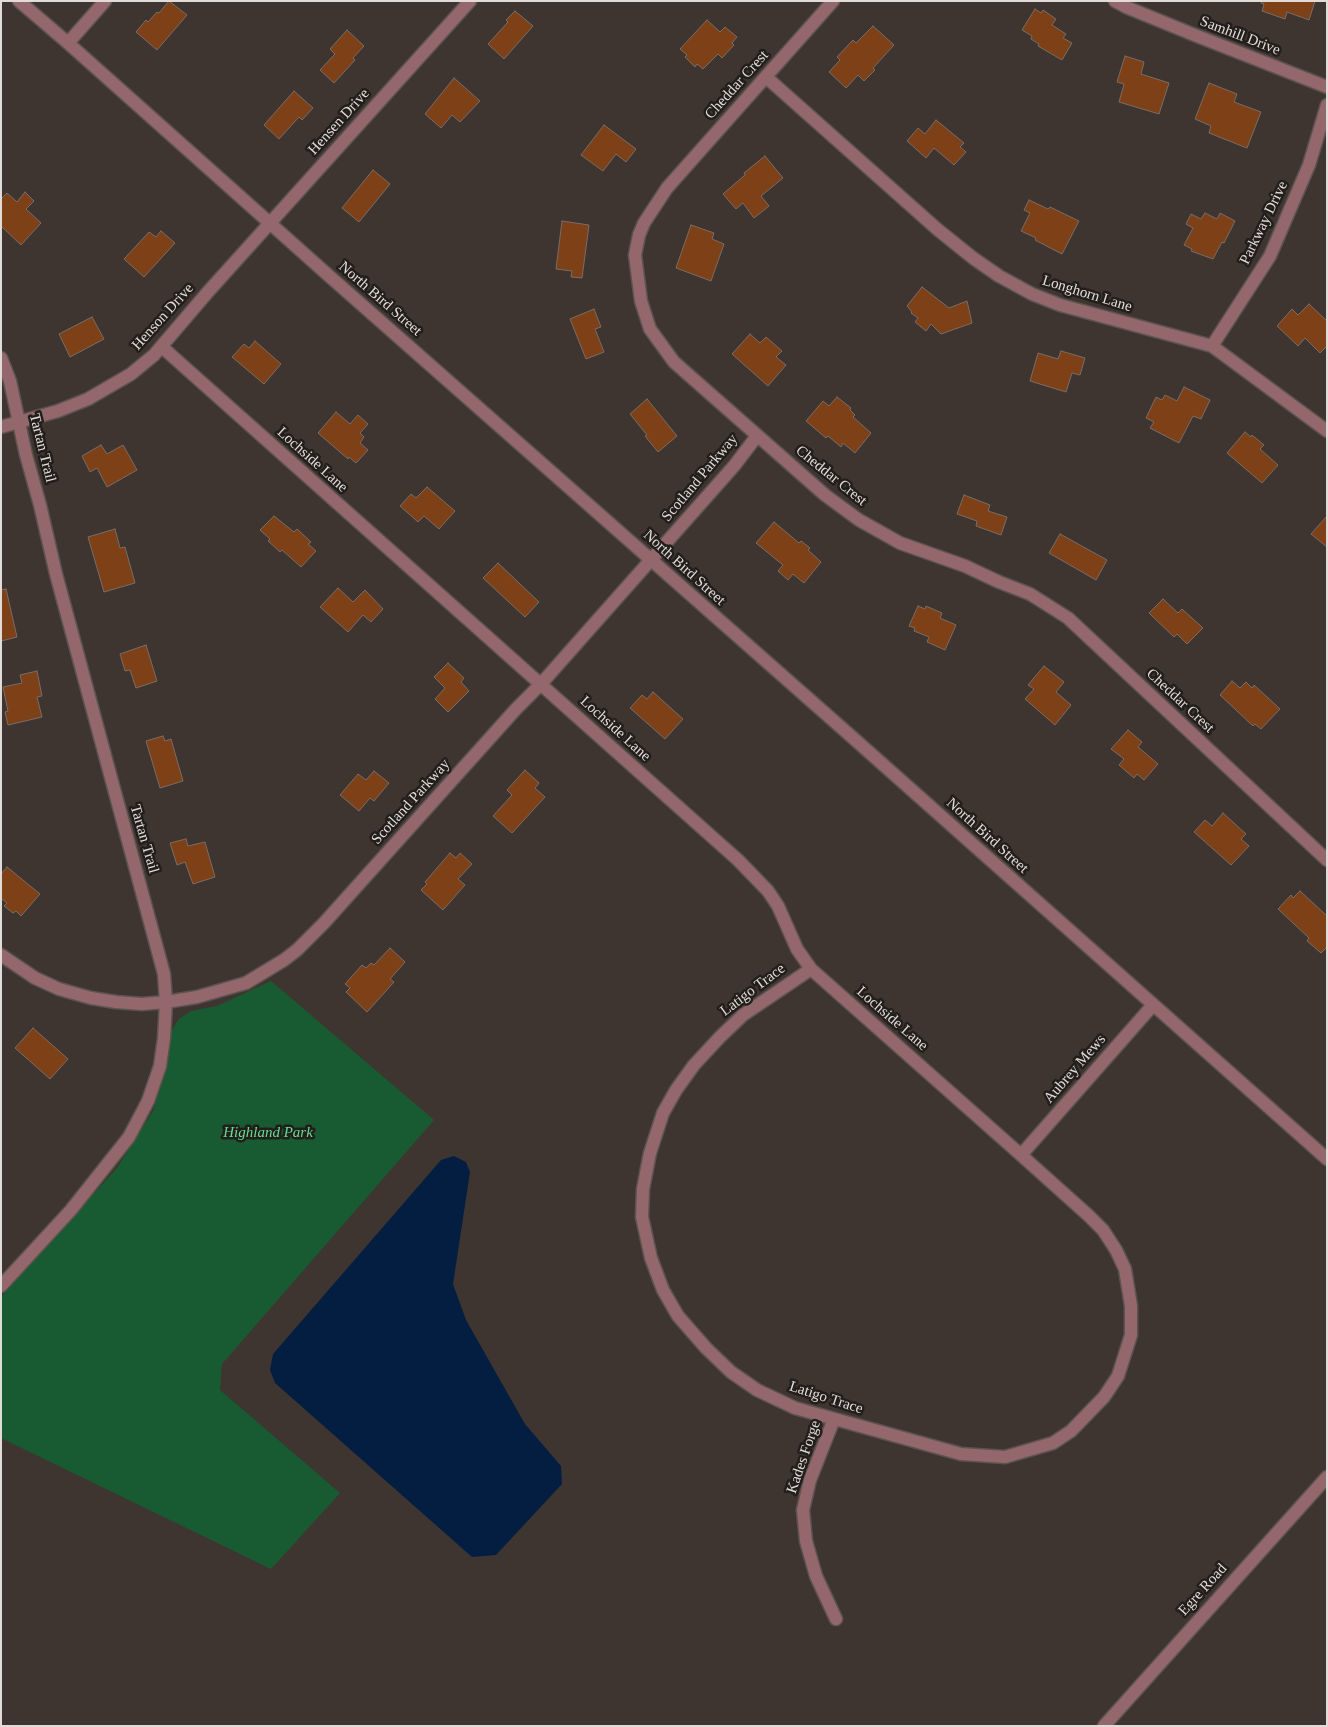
<!DOCTYPE html>
<style>
body{margin:0}
#map{position:relative;width:1328px;height:1727px;overflow:hidden;background:#3f3530;font-family:Georgia,serif}
canvas{display:block}
.frame{position:absolute;inset:0;border:2px solid #e2dcd9;pointer-events:none}
</style>
<div id="map">
<canvas width="1328" height="1727"></canvas>
<div class="frame"></div>
</div>
<script>
const context = document.querySelector('canvas').getContext('2d');
context.lineJoin = 'round';
function fill(path, color) { context.fillStyle = color; context.fill(path, 'evenodd'); }
const shape = rows => new Path2D(rows.map(r => 'M' + r).join(''));
function strokePath(path, color, width, dash) { context.strokeStyle = color; context.lineWidth = width; context.lineCap = dash ? 'butt' : 'round'; context.setLineDash(dash || []); context.stroke(path); }
function write(font, color, halo, rows, align = 'center') {
  context.font = font + ' Georgia,serif'; context.lineWidth = 5; context.setLineDash([]); context.textBaseline = 'middle'; context.strokeStyle = halo; context.fillStyle = color; for (const [text, x, y, turn = 0] of rows) {
    context.save(); context.translate(x, y); context.rotate((+turn || 0) * Math.PI / 180); context.textAlign = isNaN(turn) ? turn : align; if (halo) context.strokeText(text, 0, 0); context.fillText(text, 0, 0); context.restore();
  }
}
fill(shape([
 [271,981,434,1120,222,1364,220,1390,340,1493,271,1569,1,1438,1,1297,117,1168,153,1111,168,1062,172,1030,179,1019,191,1011,217,1006]
]), '#185b33');
fill(shape([
 [454,1156,466,1162,470,1172,453,1284,466,1320,525,1424,561,1466,562,1484,496,1555,472,1557,275,1383,270,1370,273,1354,441,1160]
]), '#041e42');
const building = shape([
 [169,1,187,15,157,50,136,32,146,20,148,22,157,12,159,13,169,1],
 [1262,1,1315,1,1309,20,1287,12,1285,19,1262,11,1264,4,1261,3,1262,1],
 [1035,9,1041,13,1043,10,1056,19,1052,25,1066,34,1063,38,1072,43,1062,60,1038,46,1039,44,1031,39,1032,36,1022,30,1035,9],
 [515,11,533,26,504,59,488,44,508,22,506,20,515,11],
 [707,20,720,32,725,27,737,37,732,43,734,45,722,58,718,54,703,69,697,64,695,67,685,57,687,55,680,49,707,20],
 [873,26,894,45,873,68,875,70,864,81,858,75,846,88,829,72,840,60,837,57,853,40,856,43,873,26],
 [347,30,364,46,353,58,355,60,334,83,320,70,335,54,330,49,347,30],
 [1125,56,1144,62,1141,74,1169,83,1159,114,1119,102,1124,84,1117,82,1125,56],
 [454,78,480,101,460,122,452,115,441,128,425,114,454,78],
 [1209,83,1237,94,1234,102,1261,112,1247,148,1209,133,1211,126,1195,119,1209,83],
 [294,91,313,108,302,120,299,117,279,139,264,125,294,91],
 [936,120,964,143,960,147,966,152,954,165,934,148,926,158,907,141,918,128,925,134,936,120],
 [604,125,636,149,626,162,616,154,603,171,581,155,604,125],
 [765,156,783,178,761,196,769,206,754,218,743,203,736,209,723,194,745,175,744,173,765,156],
 [373,170,390,184,359,222,342,208,373,170],
 [25,192,34,201,26,209,41,223,21,245,1,226,1,199,7,193,17,202,25,192],
 [1029,200,1048,209,1050,207,1079,221,1062,254,1035,240,1036,238,1021,231,1030,213,1024,210,1029,200],
 [1205,213,1217,219,1220,213,1235,221,1224,243,1222,242,1213,259,1191,251,1192,249,1184,245,1193,228,1186,224,1191,214,1201,219,1205,213],
 [562,221,589,225,582,278,571,277,572,271,556,269,562,221],
 [691,225,714,233,712,239,724,244,711,281,676,268,691,225],
 [161,231,175,243,144,277,124,259,149,232,156,237,161,231],
 [922,287,949,308,967,301,972,323,941,334,931,324,926,331,915,322,918,318,911,313,912,312,907,306,922,287],
 [1309,304,1327,321,1327,346,1320,353,1305,338,1298,346,1277,326,1292,309,1298,315,1309,304],
 [594,309,601,327,595,329,604,352,586,359,570,319,594,309],
 [92,317,104,339,70,357,59,334,92,317],
 [750,334,760,343,766,337,782,351,776,357,786,365,768,386,732,354,750,334],
 [255,341,281,364,264,384,232,357,244,344,249,348,255,341],
 [1061,351,1085,358,1080,375,1072,373,1066,392,1030,381,1038,353,1058,359,1061,351],
 [1184,387,1210,400,1201,419,1193,416,1179,443,1150,428,1154,422,1146,418,1156,397,1162,400,1165,395,1177,401,1184,387],
 [837,397,851,408,850,410,855,415,853,417,871,433,855,453,843,443,841,447,828,436,826,438,806,421,823,401,829,406,837,397],
 [647,399,677,436,658,452,645,436,647,435,630,414,647,399],
 [336,412,350,424,358,415,368,424,360,433,364,437,360,443,368,450,356,463,349,457,348,459,318,433,336,412],
 [1245,432,1251,437,1252,435,1264,445,1260,449,1278,465,1262,483,1227,453,1245,432],
 [101,445,107,454,123,445,137,470,107,487,97,468,90,472,82,456,101,445],
 [427,487,455,511,439,529,424,516,418,522,400,506,411,494,416,498,427,487],
 [964,495,990,505,988,511,1007,517,1001,535,976,526,977,521,957,514,964,495],
 [274,516,294,532,297,529,311,542,308,544,316,551,301,567,282,550,280,552,268,541,270,539,260,530,274,516],
 [1327,516,1327,547,1311,534,1327,516],
 [774,522,799,543,801,541,810,548,808,550,821,562,804,583,793,574,788,580,778,571,783,565,756,543,774,522],
 [115,529,120,548,125,547,135,583,104,592,88,537,115,529],
 [1060,534,1107,560,1096,580,1049,553,1060,534],
 [498,563,539,602,525,617,483,578,498,563],
 [338,588,353,602,365,590,383,609,371,622,363,615,348,632,320,607,338,588],
 [6,589,17,637,1,641,1,590,6,589],
 [1163,599,1178,613,1182,609,1203,628,1187,644,1177,634,1174,637,1149,613,1163,599],
 [918,606,925,609,926,606,942,613,940,618,956,625,945,650,927,642,929,637,914,631,915,628,909,626,918,606],
 [146,645,157,681,136,688,130,670,125,671,120,654,146,645],
 [448,663,464,678,461,682,469,691,448,712,435,699,445,688,434,677,448,663],
 [1044,666,1064,682,1056,692,1071,705,1055,725,1025,699,1034,689,1028,685,1044,666],
 [37,671,42,696,37,697,42,717,8,725,5,712,8,711,3,687,22,683,20,675,37,671],
 [1232,681,1240,688,1246,682,1252,688,1254,685,1280,709,1261,729,1255,724,1253,726,1220,695,1232,681],
 [653,692,683,719,665,739,630,708,642,695,647,699,653,692],
 [1128,730,1142,742,1138,747,1158,764,1144,780,1137,774,1134,778,1119,765,1124,759,1111,749,1128,730],
 [163,736,165,741,171,739,183,781,160,788,146,741,163,736],
 [525,770,539,783,535,788,545,797,512,833,493,816,512,795,507,790,525,770],
 [374,771,389,783,374,801,370,798,359,811,340,795,358,774,366,780,374,771],
 [1223,813,1246,834,1241,839,1249,846,1231,865,1194,832,1205,820,1212,826,1223,813],
 [186,839,188,846,205,842,215,877,193,884,185,862,177,865,170,843,186,839],
 [450,853,456,858,460,853,472,864,458,879,465,885,443,910,421,890,427,884,425,882,450,853],
 [7,867,40,894,21,916,16,911,13,913,4,906,7,903,1,898,1,874,7,867],
 [1300,891,1327,916,1327,947,1321,953,1307,941,1309,938,1278,909,1291,895,1293,898,1300,891],
 [390,948,405,962,390,979,394,982,367,1012,346,992,350,988,345,984,362,965,366,968,371,963,374,965,390,948],
 [33,1028,68,1059,50,1079,15,1048,33,1028]
]);
fill(building, '#7e4016');
strokePath(building, '#786d68', 1);
const minor = shape([
 [19,1,68,43,328,275,852,737,1327,1159],
 [833,1,667,188,644,223,639,235,635,255,641,301,650,329,674,362,825,495,859,520,900,543,965,566,999,582,1030,594,1068,618,1327,860],
 [1115,1,1126,7,1197,36,1327,87],
 [68,43,105,1],
 [766,77,937,229,973,258,999,276,1032,294,1060,305,1212,346,1327,431],
 [1212,346,1270,256,1309,165,1327,105],
 [162,347,738,860,768,891,778,906,797,949,811,969,1021,1155,1089,1216,1103,1230,1116,1250,1125,1269,1131,1306,1131,1335,1118,1376,1104,1397,1071,1431,1053,1443,1005,1457,961,1454,795,1408,757,1390,731,1372,706,1348,678,1316,663,1290,651,1258,642,1217,643,1189,650,1153,663,1113,676,1090,694,1065,720,1037,743,1015,811,969],
 [1,358,10,381,26,455,40,505,56,574,164,974,166,1002,164,1038,160,1066,148,1101,129,1137,71,1210,1,1286],
 [1,427,58,411,88,399,131,374,154,355,207,293,470,1],
 [1,955,35,978,59,989,91,998,116,1002,142,1004,166,1002,197,997,246,983,284,960,297,950,324,923,516,709,540,685,734,466,757,436],
 [1021,1155,1153,1005],
 [834,1419,810,1480,803,1510,806,1541,816,1576,836,1619],
 [1104,1726,1327,1477]
]);
strokePath(minor, '#5c534e', 15);
strokePath(minor, '#93676c', 12);
write('15px', '#e2dcd9', '#221e1c', [
 ["Samhill Drive",1240,36,21],
 ["Cheddar Crest",737,85,-48],
 ["Hensen Drive",339,122,-48],
 ["Parkway Drive",1264,223,-64],
 ["Longhorn Lane",1087,294,17],
 ["North Bird Street",380,299,41],
 ["Henson Drive",163,317,-48],
 ["Tartan Trail",42,448,76],
 ["Lochside Lane",312,460,42],
 ["Cheddar Crest",831,476,39],
 ["Scotland Parkway",700,478,-50],
 ["North Bird Street",684,568,42],
 ["Cheddar Crest",1180,701,43],
 ["Lochside Lane",615,729,42],
 ["Scotland Parkway",411,802,-48],
 ["North Bird Street",987,836,42],
 ["Tartan Trail",144,839,74],
 ["Latigo Trace",753,990,-37],
 ["Lochside Lane",892,1019,41],
 ["Aubrey Mews",1075,1069,-49],
 ["Latigo Trace",826,1398,18],
 ["Kades Forge",804,1457,-71],
 ["Egre Road",1203,1590,-48]
]);
write('italic 15px', '#64de90', '#221e1c', [
 ["Highland Park",268,1133]
]);
</script>
